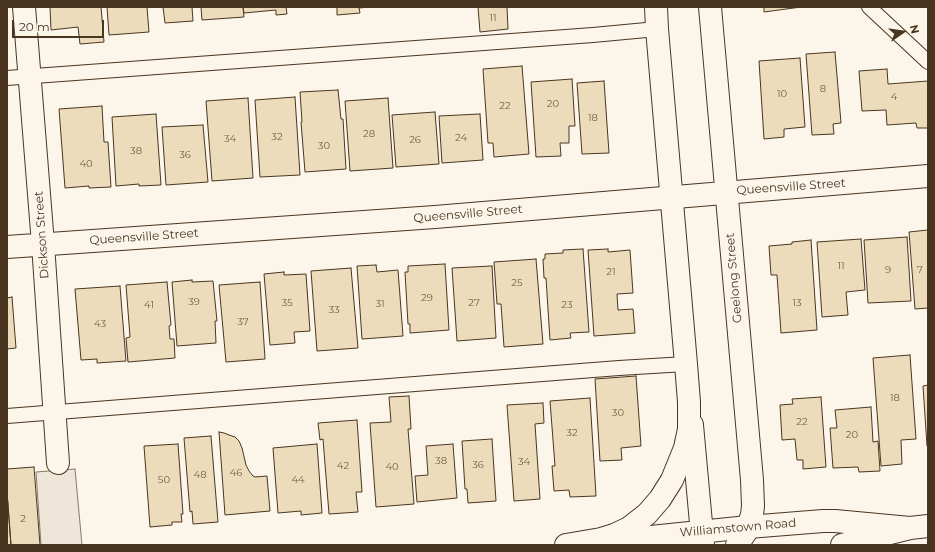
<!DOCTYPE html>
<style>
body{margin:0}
#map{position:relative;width:935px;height:552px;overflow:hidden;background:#fbf6e9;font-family:Montserrat,sans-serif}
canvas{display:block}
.frame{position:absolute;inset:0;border:8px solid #4a3520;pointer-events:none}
.north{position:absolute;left:883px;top:12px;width:40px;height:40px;-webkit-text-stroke:3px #fbf6e9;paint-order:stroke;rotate:77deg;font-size:11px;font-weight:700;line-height:16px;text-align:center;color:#4a3520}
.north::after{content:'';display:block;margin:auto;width:14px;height:18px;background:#4a3520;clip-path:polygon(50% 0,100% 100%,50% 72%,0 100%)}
.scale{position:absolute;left:12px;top:20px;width:92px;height:18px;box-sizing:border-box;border:2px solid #4a3520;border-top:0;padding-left:5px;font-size:12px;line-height:14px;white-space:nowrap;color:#4a3520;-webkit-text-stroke:3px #fbf6e9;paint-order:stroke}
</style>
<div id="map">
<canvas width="935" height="552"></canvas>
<div class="frame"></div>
<div class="north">N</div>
<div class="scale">20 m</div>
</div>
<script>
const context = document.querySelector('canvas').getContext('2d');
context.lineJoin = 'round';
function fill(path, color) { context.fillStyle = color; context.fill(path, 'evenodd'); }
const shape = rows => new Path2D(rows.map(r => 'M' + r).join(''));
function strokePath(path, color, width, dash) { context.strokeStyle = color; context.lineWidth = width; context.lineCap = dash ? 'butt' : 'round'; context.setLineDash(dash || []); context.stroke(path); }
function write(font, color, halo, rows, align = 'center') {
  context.font = font + ' Montserrat,sans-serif'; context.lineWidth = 3; context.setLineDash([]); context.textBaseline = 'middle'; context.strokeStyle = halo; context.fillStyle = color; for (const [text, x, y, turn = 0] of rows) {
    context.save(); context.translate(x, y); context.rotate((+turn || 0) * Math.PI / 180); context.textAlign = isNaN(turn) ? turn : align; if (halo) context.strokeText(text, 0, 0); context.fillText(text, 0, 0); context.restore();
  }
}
const green = shape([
 [75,469,82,545,41,545,36,472,75,469]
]);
fill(green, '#ede6d9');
strokePath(green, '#887966', 1);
const building = shape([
 [50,7,101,7,104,42,80,44,78,27,51,30,50,7],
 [107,7,147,7,149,32,109,35,107,7],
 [163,7,192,7,193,21,165,23,163,7],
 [201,7,243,7,244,17,202,20,201,7],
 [243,7,286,7,287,14,276,15,276,10,244,13,243,7],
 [337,7,370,7,359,8,360,13,337,15,337,7],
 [478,7,507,7,508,29,480,32,478,7],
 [764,7,801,7,764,12,764,7],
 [835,52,841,123,833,124,834,134,812,135,806,54,835,52],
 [800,58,805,127,784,129,784,137,764,139,759,61,800,58],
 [522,66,529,154,494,157,493,143,488,143,483,69,522,66],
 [887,69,888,84,928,81,928,128,917,128,916,123,887,125,886,110,862,111,859,71,887,69],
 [572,79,575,126,569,126,569,143,560,143,561,156,536,157,531,82,572,79],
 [604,81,609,153,582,154,577,83,604,81],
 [338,90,341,119,343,119,346,169,305,172,301,122,302,122,300,92,338,90],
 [295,97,300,175,260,177,255,100,295,97],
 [248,98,253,178,212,181,206,101,248,98],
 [388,98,393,168,350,171,345,101,388,98],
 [102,106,104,142,108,142,111,187,89,188,89,186,65,188,59,109,102,106],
 [435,112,439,164,396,167,392,115,435,112],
 [156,114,161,185,139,186,139,184,116,186,112,117,156,114],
 [480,114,483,160,442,163,439,116,480,114],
 [203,125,208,182,166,185,162,127,203,125],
 [928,230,928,308,915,309,909,232,928,230],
 [907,237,911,301,868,303,864,240,907,237],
 [861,239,865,290,846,292,848,315,822,317,817,242,861,239],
 [811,240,817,330,781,333,777,275,771,275,769,246,792,244,792,242,811,240],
 [583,249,589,332,570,333,571,338,550,340,546,278,544,278,543,259,545,259,545,254,563,253,563,250,583,249],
 [608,249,608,252,630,250,633,293,617,294,618,310,633,309,635,333,594,336,588,250,608,249],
 [536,259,543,344,504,347,501,304,497,304,494,262,536,259],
 [445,264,449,330,410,333,410,324,408,324,405,272,408,272,408,266,445,264],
 [376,265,377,272,398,270,403,336,362,339,357,266,376,265],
 [492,266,496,338,457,341,452,268,492,266],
 [351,268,358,348,317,351,311,271,351,268],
 [284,272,284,275,306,274,310,331,294,332,295,343,270,345,264,274,284,272],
 [192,280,192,282,213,281,217,321,215,321,216,343,177,346,172,282,192,280],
 [167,282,171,325,169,326,170,339,174,339,175,358,128,362,126,338,130,337,126,285,167,282],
 [260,282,265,359,226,362,219,285,260,282],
 [120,286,126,361,97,363,97,359,81,360,75,289,120,286],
 [12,297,16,348,7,349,7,298,12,297],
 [910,355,916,439,901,440,902,464,881,466,873,358,910,355],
 [636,376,641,446,621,448,622,460,600,461,595,379,636,376],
 [928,385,928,446,927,446,923,386,928,385],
 [409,396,411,429,408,429,414,504,376,507,370,423,391,422,389,397,409,396],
 [821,397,826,467,803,469,803,460,797,460,795,439,782,440,780,405,793,404,792,399,821,397],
 [590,398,596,496,570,497,569,490,554,491,552,466,555,466,550,401,590,398],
 [543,403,544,423,535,424,540,499,514,501,507,405,543,403],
 [871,407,873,442,878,441,880,471,859,472,858,467,833,468,830,428,837,428,835,410,871,407],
 [357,420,362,492,356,492,358,512,329,514,323,439,320,440,318,423,357,420],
 [219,432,224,433,229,435,235,437,239,441,242,448,246,465,249,471,253,476,255,477,267,476,270,511,225,515,219,432],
 [211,436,218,522,193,524,192,511,190,512,184,438,211,436],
 [492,439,496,501,468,503,467,489,465,489,462,441,492,439],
 [178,444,183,514,181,514,182,522,172,522,172,525,150,527,144,446,178,444],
 [317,444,322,513,301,515,301,511,278,513,273,448,317,444],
 [453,444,457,498,417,502,415,476,428,475,426,446,453,444],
 [34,467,40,545,11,545,7,492,7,469,34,467],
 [7,492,11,545,7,545,7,492]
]);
fill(building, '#ecdcbc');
strokePath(building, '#4a3520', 1);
const lane = shape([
 [869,7,928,62],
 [7,78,593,35,657,29],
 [7,416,619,368,686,364]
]);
const street = shape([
 [24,7,43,244,58,463],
 [7,247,435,217,928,176]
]);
const secondary = shape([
 [692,425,703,545],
 [604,540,641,538,748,527,823,521,835,521,910,528],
 [842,545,910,528,928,526]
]);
const primary = shape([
 [710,7,752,480,753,506,752,515,746,532,737,545],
 [566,545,601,539,614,535,629,528,647,514,660,499,672,480,685,448,689,429,689,402,686,364,657,29,656,7]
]);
strokePath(lane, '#4a3520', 16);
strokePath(street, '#4a3520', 24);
strokePath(secondary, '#4a3520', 24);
strokePath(primary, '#4a3520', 24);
strokePath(lane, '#fbf6e9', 14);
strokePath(street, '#fbf6e9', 22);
strokePath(secondary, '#fbf6e9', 22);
strokePath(primary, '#fbf6e9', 22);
write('10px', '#725f47', null, [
 ["11",493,18],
 ["8",823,89],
 ["10",782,94],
 ["4",894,97],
 ["20",553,104],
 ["22",505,106],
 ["18",593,118],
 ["28",369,134],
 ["32",277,137],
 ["24",461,138],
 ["34",230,139],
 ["26",415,140],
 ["30",324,146],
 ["38",136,151],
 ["36",185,155],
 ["40",86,164],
 ["11",841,266],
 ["9",888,270],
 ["7",920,270],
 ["21",611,272],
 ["25",517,283],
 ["29",427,298],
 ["39",194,302],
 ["35",287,303],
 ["27",474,303],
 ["13",797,303],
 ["31",380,304],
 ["41",149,305],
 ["23",567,305],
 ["33",334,310],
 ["37",243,322],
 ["43",100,324],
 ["18",895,398],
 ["30",618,413],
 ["22",802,422],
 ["32",572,433],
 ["20",852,435],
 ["38",441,461],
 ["34",524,462],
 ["36",478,465],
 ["42",343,466],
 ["40",392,467],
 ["46",236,473],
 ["48",200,475],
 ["50",164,480],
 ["44",298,480],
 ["2",23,519]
]);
write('12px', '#4a3520', '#fbf6e9', [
 ["Queensville Street",791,187,-4],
 ["Queensville Street",468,214,-5],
 ["Dickson Street",42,235,-94],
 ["Queensville Street",144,237,-4],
 ["Geelong Street",734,278,-95],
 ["Williamstown Road",738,528,-5]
]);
</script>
